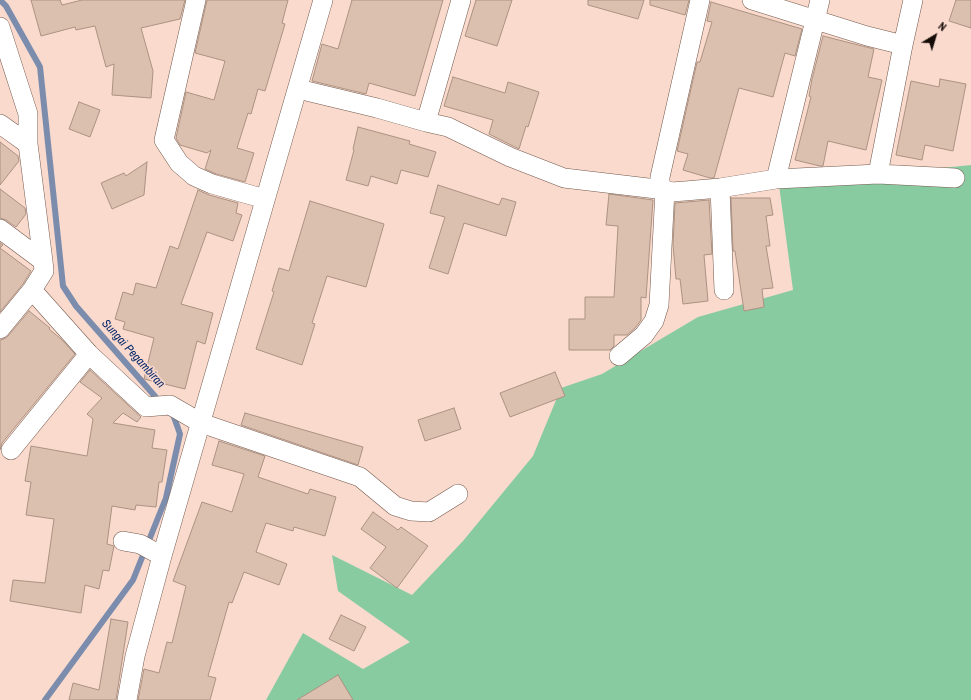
<!DOCTYPE html>
<style>
body{margin:0}
#map{position:relative;width:971px;height:700px;overflow:hidden;background:#f9dacd;font-family:"Archivo Narrow",sans-serif}
canvas{display:block}
.north{position:absolute;left:915px;top:16px;width:40px;height:40px;-webkit-text-stroke:3px #f9dacd;paint-order:stroke;rotate:38deg;font-size:11px;font-weight:700;line-height:16px;text-align:center;color:#140a06}
.north::after{content:'';display:block;margin:auto;width:14px;height:18px;background:#140a06;clip-path:polygon(50% 0,100% 100%,50% 72%,0 100%)}
</style>
<div id="map">
<canvas width="971" height="700"></canvas>
<div class="north">N</div>
</div>
<script>
const context = document.querySelector('canvas').getContext('2d');
context.lineJoin = 'round';
function fill(path, color) { context.fillStyle = color; context.fill(path, 'evenodd'); }
const shape = rows => new Path2D(rows.map(r => 'M' + r).join(''));
function strokePath(path, color, width, dash) { context.strokeStyle = color; context.lineWidth = width; context.lineCap = dash ? 'butt' : 'round'; context.setLineDash(dash || []); context.stroke(path); }
function write(font, color, halo, rows, align = 'center') {
  context.font = font + ' "Archivo Narrow",sans-serif'; context.lineWidth = 3; context.setLineDash([]); context.textBaseline = 'middle'; context.strokeStyle = halo; context.fillStyle = color; for (const [text, x, y, turn = 0] of rows) {
    context.save(); context.translate(x, y); context.rotate((+turn || 0) * Math.PI / 180); context.textAlign = isNaN(turn) ? turn : align; if (halo) context.strokeText(text, 0, 0); context.fillText(text, 0, 0); context.restore();
  }
}
fill(shape([
 [971,165,971,700,266,700,303,633,363,669,410,642,338,591,332,555,412,595,463,541,533,456,561,388,602,374,698,317,793,290,779,185]
]), '#88cba1');
strokePath(shape([
 [0,0,6,6,40,67,63,286,76,306,160,402],
 [45,700,133,580,166,498,180,434,174,417,171,413]
]), '#7c8cad', 6);
const building = shape([
 [31,0,60,0,62,5,82,0,185,0,180,19,141,28,153,71,151,98,112,95,114,64,106,67,95,26,76,30,75,27,41,36,31,0],
 [207,0,288,0,282,23,285,24,265,91,258,89,251,114,248,113,237,148,254,153,245,182,216,174,205,169,211,150,207,153,180,145,176,138,186,92,214,100,225,61,195,53,207,0],
 [352,0,443,0,415,96,369,83,366,94,312,81,322,44,338,49,352,0],
 [476,0,512,0,497,46,465,36,476,0],
 [588,0,644,0,638,19,588,5,588,0],
 [650,0,689,0,685,15,650,5,650,0],
 [956,0,971,0,971,28,949,21,956,0],
 [711,2,802,29,795,56,785,53,773,97,739,88,714,178,710,178,683,170,688,154,677,151,697,62,700,62,712,22,707,21,711,2],
 [823,36,874,49,868,77,882,80,866,150,828,141,823,166,820,166,795,160,811,97,809,96,812,79,823,36],
 [453,77,505,93,508,82,539,92,528,127,526,126,519,149,489,134,493,120,444,106,453,77],
 [940,79,966,84,953,151,925,145,922,160,896,155,911,81,939,87,940,79],
 [79,102,100,110,90,137,69,129,79,102],
 [358,127,410,141,409,144,436,152,428,177,401,170,397,184,371,176,368,186,346,180,354,150,353,149,358,127],
 [0,142,18,156,19,161,0,185,0,142],
 [147,162,144,195,112,209,101,183,124,173,126,176,147,162],
 [438,185,499,205,502,198,516,202,506,236,464,223,448,274,429,268,445,217,430,213,438,185],
 [0,189,25,208,26,214,16,227,6,220,0,218,0,189],
 [198,190,209,195,238,203,236,213,242,215,233,241,207,232,181,304,213,313,205,344,197,341,185,389,144,379,154,338,123,329,125,322,115,319,123,292,133,295,136,283,156,288,170,246,178,249,198,190],
 [609,194,653,200,646,298,641,297,641,320,636,327,627,335,614,335,614,346,610,350,569,350,569,319,585,319,585,297,614,297,618,226,606,225,609,194],
 [731,198,770,198,773,215,766,216,770,246,766,246,773,288,762,289,764,307,744,311,735,251,733,251,731,198],
 [709,200,712,254,704,255,708,301,683,304,680,279,676,279,673,245,675,203,709,200],
 [310,201,384,224,366,287,327,276,312,323,315,324,302,365,256,349,274,292,272,291,279,268,289,271,310,201],
 [0,243,3,245,0,248,31,271,23,284,0,312,0,243],
 [29,311,50,328,49,329,61,339,75,354,2,443,0,450,0,340,4,339,8,336,29,311],
 [90,370,141,417,137,422,123,413,113,423,155,430,152,448,167,450,162,482,159,482,156,507,136,505,135,510,112,506,107,544,114,546,109,571,103,570,99,589,85,585,81,613,10,601,13,580,45,583,54,519,26,515,31,482,25,481,31,446,87,456,93,419,87,414,102,398,80,382,90,370],
 [555,372,565,396,510,417,500,393,555,372],
 [454,408,461,429,425,441,418,420,454,408],
 [245,413,363,447,358,465,241,425,245,413],
 [219,441,265,456,258,477,308,494,310,489,336,497,325,536,294,527,293,531,266,523,256,552,287,564,279,585,244,572,232,603,229,602,208,676,216,678,210,700,138,700,144,669,159,673,167,642,172,643,186,586,173,581,202,502,232,512,244,474,212,465,219,441],
 [373,512,398,530,401,527,428,546,397,588,370,568,386,547,361,529,373,512],
 [341,615,366,627,354,651,329,639,341,615],
 [111,619,128,622,116,700,69,700,73,683,99,690,111,619],
 [338,675,353,700,297,700,338,675]
]);
fill(building, '#dbc0af');
strokePath(building, '#ac9282', 1);
const street = shape([
 [196,0,164,140,179,163,194,176,212,184,265,199],
 [700,0,660,177,660,185,665,190,672,192,685,191,720,188,776,179,878,174,955,178],
 [752,0,867,36,903,45,913,0],
 [0,27,28,114,28,144,43,261,44,271,32,290,0,329],
 [298,89,377,108,426,122,461,0],
 [426,122,448,127,510,157,564,178,665,190,659,305,654,321,644,335,619,356],
 [0,124,28,144],
 [878,174,903,45],
 [776,179,820,0],
 [720,188,724,290],
 [0,229,43,261],
 [32,290,89,354,146,407,170,405,201,423,360,477,395,506,411,511,429,512,458,494],
 [11,450,89,354],
 [123,541,140,544,162,556],
 [127,700,135,656,162,556,323,0]
]);
strokePath(street, '#745a4e', 20);
strokePath(street, '#fff', 19);
write('italic 12px', '#07286c', '#f9dacd', [
 ["Sungai Pegambiran",133,354,48]
]);
</script>
